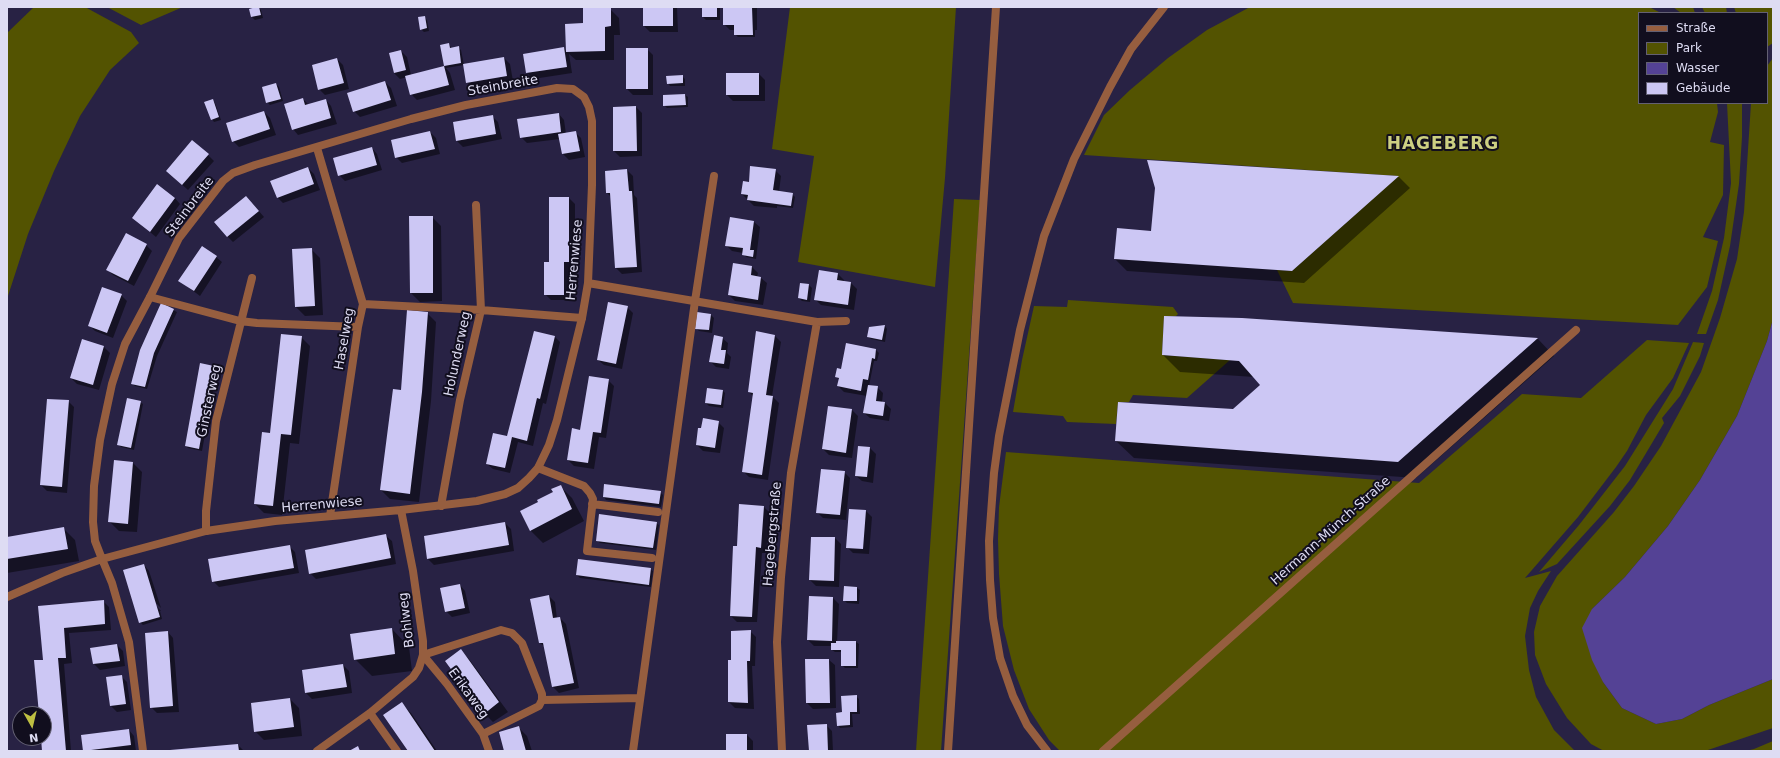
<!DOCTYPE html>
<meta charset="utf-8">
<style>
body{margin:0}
#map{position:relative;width:1780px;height:758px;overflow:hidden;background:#282244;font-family:"DejaVu Sans",sans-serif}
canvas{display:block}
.frame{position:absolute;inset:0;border:8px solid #dedcf3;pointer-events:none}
.legend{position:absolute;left:1638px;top:12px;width:130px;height:92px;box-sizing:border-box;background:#110e1e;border:1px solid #636073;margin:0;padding:5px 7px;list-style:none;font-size:12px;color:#dedcf3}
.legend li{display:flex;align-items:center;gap:8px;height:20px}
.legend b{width:20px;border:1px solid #636073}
.north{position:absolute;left:12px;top:706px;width:40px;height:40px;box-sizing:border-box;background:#110e1e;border:1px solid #636073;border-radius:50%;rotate:172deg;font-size:11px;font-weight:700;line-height:16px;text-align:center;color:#dedcf3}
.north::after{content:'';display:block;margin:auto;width:14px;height:18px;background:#bebf42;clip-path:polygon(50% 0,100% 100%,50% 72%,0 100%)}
</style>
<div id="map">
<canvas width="1780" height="758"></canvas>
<div class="frame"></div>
<ul class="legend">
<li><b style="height:5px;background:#965e3f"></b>Straße</li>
<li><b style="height:11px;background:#535301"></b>Park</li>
<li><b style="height:11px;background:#544295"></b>Wasser</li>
<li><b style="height:11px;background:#ccc7f4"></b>Gebäude</li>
</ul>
<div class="north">N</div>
</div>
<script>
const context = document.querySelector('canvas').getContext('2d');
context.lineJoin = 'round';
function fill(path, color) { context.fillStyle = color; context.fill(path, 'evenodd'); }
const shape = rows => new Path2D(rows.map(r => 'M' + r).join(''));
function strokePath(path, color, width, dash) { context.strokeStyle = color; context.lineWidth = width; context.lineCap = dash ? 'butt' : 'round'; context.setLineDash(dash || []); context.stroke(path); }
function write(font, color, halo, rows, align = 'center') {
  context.font = font + ' "DejaVu Sans",sans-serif'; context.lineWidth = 4; context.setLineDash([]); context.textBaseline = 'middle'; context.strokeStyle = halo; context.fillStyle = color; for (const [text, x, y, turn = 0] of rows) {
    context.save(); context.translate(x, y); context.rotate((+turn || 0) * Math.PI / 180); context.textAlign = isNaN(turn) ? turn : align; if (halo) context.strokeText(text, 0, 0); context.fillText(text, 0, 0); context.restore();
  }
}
fill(shape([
 [34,7,85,7,131,32,139,43,110,70,80,116,54,171,28,234,7,299,7,33],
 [107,7,183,7,141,25],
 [790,7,956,7,945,178,935,287,798,262,814,156,772,149],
 [1250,7,1649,7,1661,13,1639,13,1639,103,1717,103,1718,112,1710,142,1724,145,1723,195,1703,237,1718,241,1707,287,1678,325,1293,303,1277,270,1292,271,1398,176,1084,155,1104,115,1130,90,1168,58,1207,30],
 [1673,7,1693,7,1695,13,1681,13],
 [1702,7,1726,7,1727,13,1705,13],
 [1734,7,1773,7,1773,43,1767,47,1767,13,1736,13],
 [1773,58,1773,319,1767,341,1737,416,1700,480,1668,526,1625,577,1592,609,1603,682,1622,708,1656,724,1682,719,1709,705,1773,679,1773,728,1705,751,1604,751,1591,744,1567,718,1546,684,1535,655,1534,632,1540,606,1557,576,1614,512,1634,486,1661,446,1701,372,1720,318,1737,259,1744,212,1751,103,1767,103,1767,66],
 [1727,103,1742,103,1742,137,1739,184,1730,246,1718,300,1706,334,1697,334,1712,291,1724,238,1731,183],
 [954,199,980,200,941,751,916,751],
 [1068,300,1173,307,1178,314,1176,316,1164,316,1162,355,1230,360,1187,398,1133,395,1129,402,1118,402,1116,424,1067,422,1063,416,1013,412,1022,360,1034,306,1067,307],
 [1647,340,1689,343,1673,378,1646,415,1627,451,1616,467,1578,517,1525,578,1551,571,1538,591,1530,608,1525,636,1529,670,1536,697,1554,730,1575,751,1060,751,1049,740,1029,709,1014,670,1003,626,999,574,998,539,999,507,1006,452,1419,483,1522,394,1581,398],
 [1693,342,1704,343,1700,356,1680,396,1662,418,1664,423,1630,480,1610,506,1557,564,1539,572,1579,525,1625,466,1673,389],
 [1773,741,1773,751,1746,751,1754,749]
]), '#535301');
fill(shape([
 [1773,319,1773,679,1709,705,1682,719,1656,724,1622,708,1603,682,1592,660,1582,628,1592,609,1625,577,1668,526,1700,480,1737,416,1767,341]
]), '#544295');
fill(shape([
 [258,7,261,10,263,18,255,20,252,17,250,10],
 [644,7,677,7,678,32,650,32,644,26],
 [703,7,720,7,720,20,706,20,703,17],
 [724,7,757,7,757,30,755,30,755,37,738,37,735,34,735,30,730,30,724,24],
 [610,9,619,18,620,35,614,35,614,60,576,60,569,54,572,73,533,79,527,73,564,48,567,52,584,24],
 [424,17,427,20,429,31,424,32,421,29],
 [449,44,452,49,458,47,461,50,464,65,504,58,510,64,513,81,473,88,467,82,464,65,446,68,450,73,455,90,417,100,411,94,407,77,400,79,394,73,401,51,407,57,411,75,446,66],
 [647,49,653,55,653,95,633,95,627,89],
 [337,59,343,65,349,89,325,95,319,89],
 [759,74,765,80,765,101,733,101,727,95],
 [682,76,685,79,685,86,670,86,668,83],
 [385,82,391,88,397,106,360,117,354,111],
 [276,84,279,87,283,101,270,105,267,102],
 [685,95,688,97,688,107,667,108,664,105],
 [303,99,309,105,326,100,331,106,337,124,298,135,293,129],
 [213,100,215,103,221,120,214,122,212,119],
 [636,107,642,113,642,156,620,157,614,151],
 [264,112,270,118,276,135,239,147,233,141],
 [559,114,564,120,566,134,575,132,581,138,585,157,569,160,563,154,560,139,527,143,521,137],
 [492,116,498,122,502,139,463,147,457,141],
 [430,132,436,138,440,154,402,163,396,157],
 [372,148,377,154,382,170,345,181,339,175],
 [208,155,214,161,188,190,167,171],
 [1148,161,1399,177,1410,188,1304,283,1127,271,1115,259,1152,232,1156,188],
 [308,168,314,174,320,190,283,203,277,197],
 [627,170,633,176,634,195,637,198,642,272,622,274,616,268,611,197,607,193],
 [775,170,781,176,779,192,792,194,795,197,793,208,777,206,777,208,754,206,742,194,750,183],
 [175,198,180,204,156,237,133,218],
 [569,198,575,204,575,267,569,267,570,300,551,300,545,294],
 [252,203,264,217,233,242,227,236],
 [432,217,441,226,442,301,420,302,411,293],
 [754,222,760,227,756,259,746,257,743,253,732,251,726,245],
 [146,245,152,251,134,286,113,275,108,270],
 [311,249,320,258,323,315,305,316,296,307],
 [216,257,222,262,200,296,180,281],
 [734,264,752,267,758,273,757,277,761,278,767,283,763,305,735,301,729,295],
 [838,274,844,280,843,282,851,283,857,289,854,310,821,305,815,299],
 [801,284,809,285,812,288,810,302,802,301,799,298],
 [121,295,127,301,113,338,95,331,89,325],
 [161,304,177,312,157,356,147,389,135,386,132,383],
 [627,307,633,313,622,369,604,365,598,360],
 [427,313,436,322,431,401,419,502,390,499,381,490],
 [698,314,711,315,714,318,712,333,699,331,696,328],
 [1242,319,1538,339,1554,356,1416,478,1134,458,1116,441,1233,410,1262,386,1254,377,1180,372,1163,355],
 [885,326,887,329,885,342,871,339,868,337,870,328],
 [757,333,775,336,781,342,772,396,779,403,768,480,749,477,743,471,754,397,749,392],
 [554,336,560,342,546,404,543,403,533,446,518,442,510,473,493,469,487,464,508,437],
 [301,337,310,346,299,444,290,443,282,515,264,513,255,504,271,434],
 [722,338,728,343,727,353,731,357,729,369,716,367,710,361],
 [82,341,104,347,110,353,99,390,77,384,71,378],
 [847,344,876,350,879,353,877,361,874,361,869,386,877,387,883,393,882,402,885,403,891,409,889,421,870,418,864,413,867,396,844,392,838,386,840,380,837,377,842,370],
 [201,364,214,367,217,369,202,451,188,448,186,446],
 [608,380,614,386,606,438,599,437,594,469,574,466,568,460],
 [723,391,725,393,723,408,709,406,706,403],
 [68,401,74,407,67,493,47,491,41,485],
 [140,402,143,404,134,450,121,447,119,445],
 [852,410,858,416,852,458,829,455,823,449],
 [718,422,724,428,720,453,703,451,697,445],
 [858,447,870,448,876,454,873,483,862,481,856,476],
 [132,462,142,472,137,532,119,531,110,522],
 [844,472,850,478,846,520,823,518,817,512],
 [560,486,572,498,584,521,543,543,531,531,522,511,554,493],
 [660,492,663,495,661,507,606,500,604,497],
 [740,505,764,507,770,513,766,553,762,553,757,622,737,622,731,616,738,547],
 [866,511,872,517,869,554,853,553,847,547],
 [505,523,511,529,514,551,434,565,428,559,425,537],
 [656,523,659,525,656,550,600,543,597,540],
 [63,528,75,540,79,561,7,573,7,538],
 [386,536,392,541,396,564,316,579,310,573],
 [835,538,841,544,839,587,816,586,810,580],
 [289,546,295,552,299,573,219,587,213,581],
 [144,565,149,571,161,608,154,601,153,602,161,611,160,611,162,619,143,625,140,622],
 [650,569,653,571,651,587,580,578,577,575],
 [460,585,465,591,470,613,452,617,446,611],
 [857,588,860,590,859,604,847,603,844,600],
 [549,596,555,602,557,619,560,618,566,624,579,688,559,693,553,687,545,647,540,643],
 [833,598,839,604,837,642,856,642,859,644,858,668,845,668,842,665,842,652,835,652,832,650,832,646,814,646,808,640],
 [103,601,109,607,111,630,69,633,72,663,64,664,71,751,43,751,42,738,44,738,44,714,40,714,44,661,40,607],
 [392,629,409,647,412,671,372,676,355,659],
 [750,631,756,637,755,666,752,666,754,709,735,708,729,702,732,661],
 [168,632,173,638,179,712,157,713,151,707],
 [117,645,123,651,125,666,100,670,94,664,92,649],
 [460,650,469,659,508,712,493,722,484,713],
 [829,660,835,665,836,708,813,709,807,703],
 [343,665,349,671,352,693,312,699,306,693],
 [121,676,127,682,131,710,117,712,111,706],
 [856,696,859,699,860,714,852,714,853,727,840,728,838,725,843,713],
 [290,699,299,708,302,736,264,740,255,731],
 [402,704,411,713,437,751,409,751],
 [826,725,832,731,833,751,810,751],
 [518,727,527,736,532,751,505,751],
 [129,730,134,736,136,751,84,751],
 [747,735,753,741,753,751,727,751],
 [238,745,244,751,170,751]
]), '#0007');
fill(shape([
 [256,7,259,7,261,15,251,17,249,9],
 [643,7,673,7,673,26,643,26],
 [702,7,717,7,717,17,702,17],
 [723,7,752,7,753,35,734,35,734,25,723,25],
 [583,8,611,8,611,26,605,27,605,51,566,52,565,24,583,23],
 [425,16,427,28,420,30,418,17],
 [449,43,450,48,459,46,461,63,444,66,440,45],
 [564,47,567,67,526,73,523,54],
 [626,48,648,48,648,89,626,89],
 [401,50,406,70,394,73,389,53],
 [504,57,507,76,466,83,463,64],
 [337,58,344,83,318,90,312,65],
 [444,66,449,85,410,95,405,76],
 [726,73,759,73,759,95,726,95],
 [683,75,683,83,667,84,666,76],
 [385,81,391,100,353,112,347,93],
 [276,83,281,99,266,103,262,87],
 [685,94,686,105,663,106,663,95],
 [303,98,305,105,326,99,331,118,292,130,284,104],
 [213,99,219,117,211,120,204,102],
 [636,106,637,151,613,151,613,107],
 [264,111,270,129,232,142,226,123],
 [559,113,561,132,520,138,517,119],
 [493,115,496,134,456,141,453,122],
 [430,131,435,149,395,158,391,140],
 [576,131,580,151,562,154,558,134],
 [192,140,209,154,182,185,166,171],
 [372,147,377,165,338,176,333,158],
 [1147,160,1399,176,1292,271,1114,259,1117,228,1151,231,1155,188],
 [750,166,776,169,773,190,793,193,791,206,747,200,748,195,741,194,743,181,749,182],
 [308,167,314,184,277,198,270,181],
 [627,169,629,191,632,191,637,267,615,268,610,193,606,193,605,171],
 [157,184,175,198,150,232,132,218],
 [246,196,259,211,227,237,214,222],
 [549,197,569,197,569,262,564,262,564,295,544,295,544,262,549,262],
 [409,216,433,216,433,293,410,293],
 [730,217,754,221,750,250,754,250,753,257,742,255,743,248,725,246],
 [126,233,147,244,128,281,106,270],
 [202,246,217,256,194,291,178,281],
 [312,248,315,306,295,307,292,249],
 [733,263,752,266,751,275,761,277,758,300,728,295],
 [819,270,838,273,837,280,851,282,848,305,814,300],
 [800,283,809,284,807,300,798,298],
 [102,287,122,294,107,333,88,326],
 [608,302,628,306,616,364,597,360],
 [161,303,174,309,154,353,145,387,131,384,140,350],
 [407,310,428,312,422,392,410,494,380,490,393,389,401,390],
 [697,312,711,314,709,330,695,329],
 [1164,316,1242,318,1538,338,1398,462,1115,441,1118,402,1233,409,1260,385,1239,361,1162,355],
 [885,325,882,340,867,337,869,327],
 [534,331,555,336,540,399,537,398,527,441,512,437,505,468,486,464,493,433,507,436],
 [756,331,775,335,766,395,773,396,762,475,742,472,753,393,748,392],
 [281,334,302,336,291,435,281,434,273,506,254,504,262,432,270,433],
 [714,335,723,337,721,350,726,350,724,364,709,362],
 [82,339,104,346,93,385,70,378],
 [846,343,876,349,875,359,872,358,868,380,863,379,861,391,837,386,839,378,835,377,837,368,841,369],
 [200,363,214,366,199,449,185,446],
 [589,376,609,379,601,433,593,432,588,463,567,460,572,428,580,430],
 [868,385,878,386,876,401,885,402,883,416,863,413],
 [707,388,723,390,721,405,705,403],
 [127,398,141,401,131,448,117,445],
 [47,399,69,400,62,487,40,485],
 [828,406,852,409,846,453,822,449],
 [703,418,719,421,715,448,696,445,698,428,701,428],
 [858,446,870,447,867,477,855,476],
 [114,460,133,462,128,524,108,522],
 [821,469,845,471,840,515,816,513],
 [604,484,661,491,659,504,603,497],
 [561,485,572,509,530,531,520,511,538,502,537,500,553,492,551,489],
 [739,504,764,506,761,548,756,547,752,617,730,616,733,546,737,546],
 [849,509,866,510,863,549,846,548],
 [599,514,657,522,653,548,596,541],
 [505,522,509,545,427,559,424,536],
 [64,527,68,549,7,559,7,537],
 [386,534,391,558,309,574,305,550],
 [811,537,835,537,834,581,809,580],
 [290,545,294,568,212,582,208,559],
 [578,559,651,568,649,585,576,575],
 [144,564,160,617,139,623,123,570],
 [460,584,465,608,445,612,440,588],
 [844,586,857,587,857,601,843,601],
 [549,595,553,618,560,617,574,683,552,687,543,643,539,643,530,599],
 [809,596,833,597,832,641,807,640],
 [104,600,105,624,64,628,66,658,58,658,66,751,42,751,41,738,44,738,44,714,39,714,34,660,43,660,38,606],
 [392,628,395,654,354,660,350,634],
 [751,630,750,661,747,661,748,703,728,702,728,660,731,660,731,631],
 [168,631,173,706,150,708,145,633],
 [836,641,856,641,856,666,841,666,841,650,831,650,831,643,836,643],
 [117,644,120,661,93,664,90,648],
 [461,649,499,702,484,714,445,661],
 [805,659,829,659,830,703,806,703],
 [343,664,347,687,305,693,302,670],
 [122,675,126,704,110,706,106,677],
 [857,695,857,712,850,712,850,725,837,726,836,713,842,712,841,696],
 [290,698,294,727,254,732,251,703],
 [402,702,435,751,408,751,383,715],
 [827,724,828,751,809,751,807,725],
 [519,726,526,751,504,751,499,732],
 [129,729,131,745,83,751,81,735],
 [726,734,747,734,747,751,726,751],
 [238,744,239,751,170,751,170,750],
 [358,746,360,751,349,751]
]), '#ccc7f4');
strokePath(shape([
 [317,148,363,304,358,327,330,516],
 [150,297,240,321,257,323,358,327],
 [363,304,481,310,582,318],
 [538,468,584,486,590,493,593,499,587,551,652,558],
 [592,504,658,512],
 [441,506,460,400,481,310,476,205],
 [206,531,206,511,216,421,252,278],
 [542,700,640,698],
 [633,751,695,301],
 [948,751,996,7],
 [1047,751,1027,725,1013,696,1000,658,993,618,990,580,989,541,994,473,999,436,1020,330,1044,236,1074,159,1110,87,1131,49,1164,7],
 [1103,751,1576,330]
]), '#965e3f', 8);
strokePath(shape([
 [588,283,817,322,791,473,781,577,777,642,782,751],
 [695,301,714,176],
 [817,322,846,321],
 [7,597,62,573,102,559,206,531,275,521,401,510,477,501,505,494,518,488,529,478,538,468,549,445,557,420,582,318,588,283,592,185,592,121,589,107,584,97,573,89,557,88,466,105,411,119,255,165,233,173,223,181,179,238,150,297,125,344,112,384,100,440,94,486,93,522,95,541,102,559,112,583,129,642,143,751],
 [370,713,397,751],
 [483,734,539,706,542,700,542,694,522,643,512,633,501,630,423,655,447,684,483,734,489,751],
 [317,751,370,713,413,677,419,668,423,655,423,641,413,571,401,510]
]), '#965e3f', 8);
write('13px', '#dedcf3', '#110e1e', [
 ["Steinbreite",503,86,-10],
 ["Steinbreite",190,207,-53],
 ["Herrenwiese",575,260,-85],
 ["Haselweg",345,339,-80],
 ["Holunderweg",458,354,-78],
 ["Ginsterweg",210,401,-78],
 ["Herrenwiese",322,505,-5],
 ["Hermann-Münch-Straße",1331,531,-42],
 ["Hagebergstraße",773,534,-85],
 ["Bohlweg",407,620,-97],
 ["Erikaweg",468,694,54]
]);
context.letterSpacing = '1px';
write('bold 17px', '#cdd082', '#110e1e', [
 ["HAGEBERG",1443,145]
]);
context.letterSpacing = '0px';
</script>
